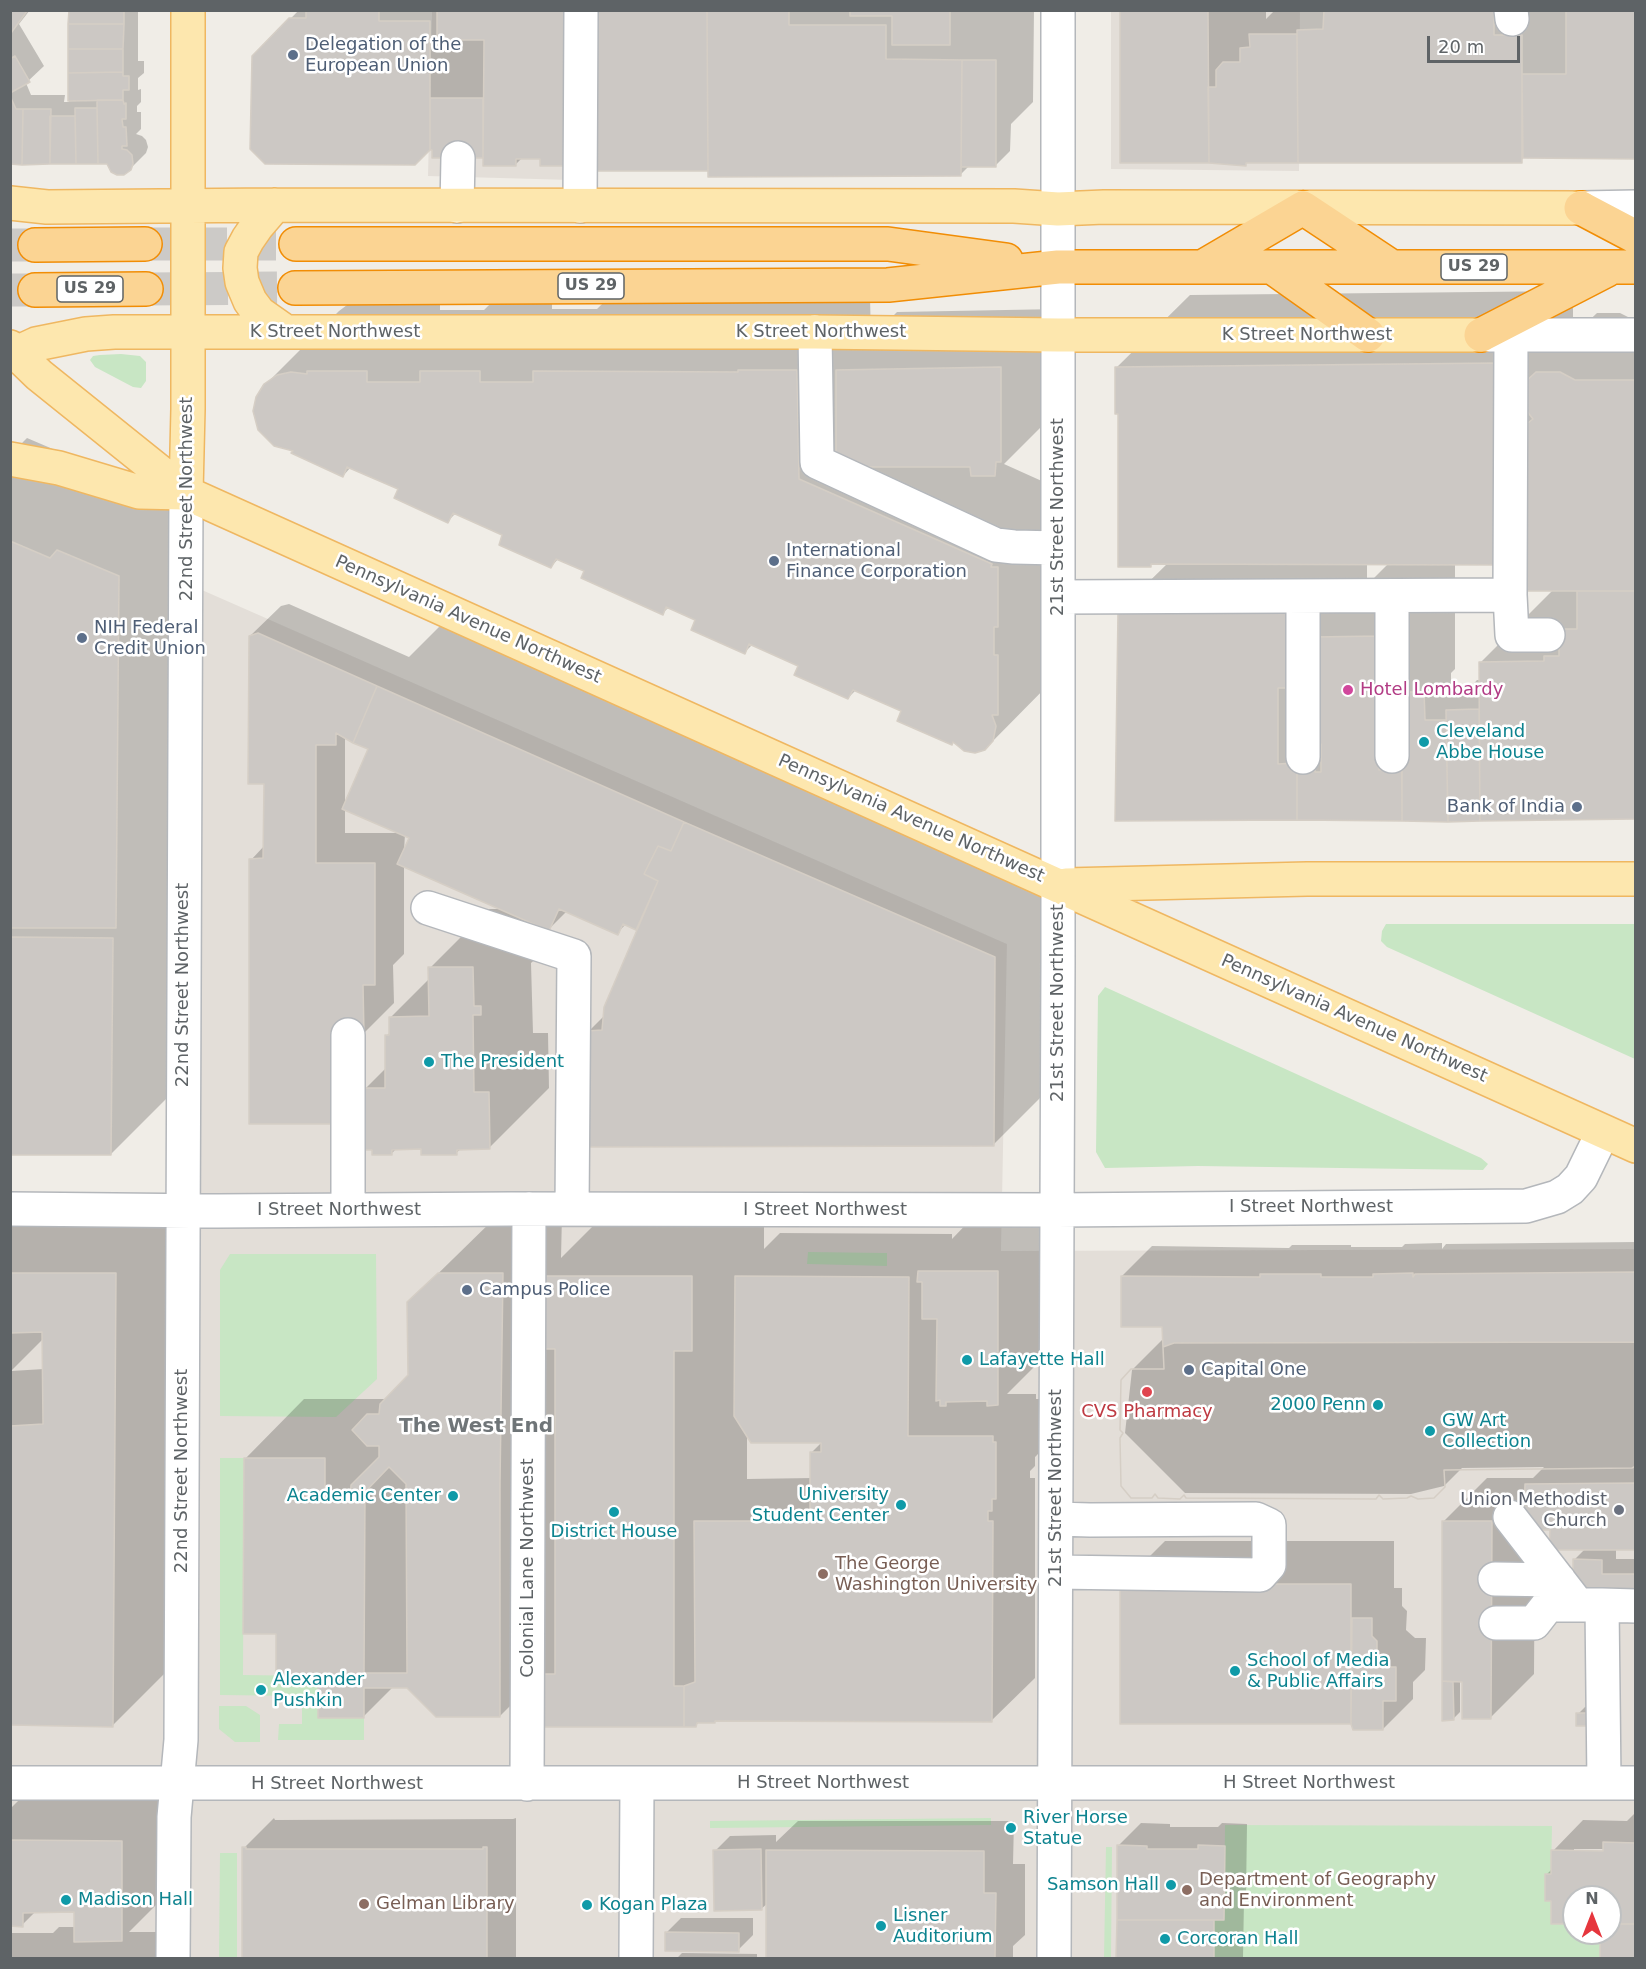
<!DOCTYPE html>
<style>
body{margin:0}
#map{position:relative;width:1646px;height:1969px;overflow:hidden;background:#f0ede7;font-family:"DejaVu Sans",sans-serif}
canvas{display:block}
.frame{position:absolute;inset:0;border:12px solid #5e6366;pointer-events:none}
.north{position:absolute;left:1562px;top:1885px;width:60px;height:60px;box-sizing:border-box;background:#fff;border:2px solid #bfc1c2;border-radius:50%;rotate:0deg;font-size:16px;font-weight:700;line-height:24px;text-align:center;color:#5e6366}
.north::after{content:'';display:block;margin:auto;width:21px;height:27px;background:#e6363d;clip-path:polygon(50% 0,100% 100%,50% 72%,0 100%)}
.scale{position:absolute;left:1427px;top:36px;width:93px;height:27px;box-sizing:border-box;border:3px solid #5e6366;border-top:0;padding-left:8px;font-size:18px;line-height:21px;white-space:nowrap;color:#5e6366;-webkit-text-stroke:4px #fff;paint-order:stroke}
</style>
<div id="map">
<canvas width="1646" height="1969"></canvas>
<div class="frame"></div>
<div class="north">N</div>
<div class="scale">20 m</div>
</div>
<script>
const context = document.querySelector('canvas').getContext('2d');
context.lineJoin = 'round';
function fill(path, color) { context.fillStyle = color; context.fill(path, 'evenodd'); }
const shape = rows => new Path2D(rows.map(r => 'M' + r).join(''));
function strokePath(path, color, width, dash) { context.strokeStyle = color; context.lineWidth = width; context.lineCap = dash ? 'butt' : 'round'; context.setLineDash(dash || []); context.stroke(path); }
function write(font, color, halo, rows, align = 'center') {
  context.font = font + ' "DejaVu Sans",sans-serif'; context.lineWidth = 5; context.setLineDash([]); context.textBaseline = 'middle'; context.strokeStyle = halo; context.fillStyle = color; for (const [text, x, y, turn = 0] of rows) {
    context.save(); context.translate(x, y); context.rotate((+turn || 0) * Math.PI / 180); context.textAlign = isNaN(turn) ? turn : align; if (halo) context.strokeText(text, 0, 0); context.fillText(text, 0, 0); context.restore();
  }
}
fill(shape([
 [432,11,571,11,572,180,428,176],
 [1111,11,1300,11,1299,171,1111,169],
 [186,583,1007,944,1001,1251,1635,1249,1635,1958,11,1958,11,1209,182,1210],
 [1574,1897,1610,1897,1610,1933,1574,1933]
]), '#e3ded8');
fill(shape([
 [121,354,140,356,146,362,146,381,141,388,133,387,95,367,90,360,93,356,100,355],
 [1386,924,1635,924,1635,1059,1387,947,1381,941,1382,931],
 [1105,987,1481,1158,1488,1164,1483,1170,1198,1166,1105,1168,1096,1152,1098,996],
 [808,1252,887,1253,887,1266,807,1264],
 [230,1254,376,1254,377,1379,336,1417,220,1416,220,1270],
 [220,1458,244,1458,243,1675,318,1676,318,1718,364,1718,364,1740,278,1740,279,1724,302,1724,302,1696,220,1695],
 [246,1706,260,1715,260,1742,235,1742,219,1729,219,1706],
 [991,1818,991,1825,710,1828,710,1821],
 [1225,1825,1552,1826,1551,1874,1545,1875,1545,1901,1551,1901,1551,1924,1574,1924,1574,1933,1600,1933,1600,1958,1214,1958,1214,1920,1224,1920],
 [1106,1847,1112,1847,1111,1958,1104,1958],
 [220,1853,237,1853,237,1958,219,1958]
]), '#c8e6c4');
fill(shape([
 [10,10,30,10,19,24,44,66,26,83,31,95,65,95,64,102,69,102,70,10,138,10,138,61,144,61,144,73,138,78,138,90,141,89,141,102,137,106,137,112,141,112,141,129,136,134,142,136,146,140,148,147,146,153,130,169,108,163,10,163],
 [299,10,1034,10,1033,102,1011,124,1010,151,995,166,969,166,960,175,709,169,541,158,522,158,516,164,485,155,483,157,433,148,253,57],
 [1122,10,1266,10,1266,19,1275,10,1636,10,1521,161,1248,162,1245,164],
 [1573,291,1573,336,1597,313,1620,313,1636,321,1636,818,1448,820,1117,819,1119,611,1168,563,1154,563,1150,566,1120,413,1116,368,1190,295],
 [1525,540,1553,590,1480,663,1480,680,1477,680,1466,692,1459,692,1451,697,1451,673,1455,669,1455,564],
 [1367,563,1389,563,1367,585],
 [870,297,871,338,897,312,1059,309,1053,415,1004,464,1064,491,1058,675,985,749,856,690,848,698,800,665,753,644,745,652,697,619,669,607,663,613,586,571,559,558,551,567,503,534,456,513,448,521,400,488,351,467,343,476,295,450,265,385,339,311,351,302,440,299,440,310,484,310,495,299,552,298,552,309,597,309,608,298],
 [27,438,81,461,191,503,184,1081,111,1154,10,1153,10,443,19,446],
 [289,604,409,657,452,614,1068,884,1066,1072,993,1145,589,1031,605,1015,638,930,626,924,617,933,567,911,549,929,532,922,533,947,540,955,531,963,533,1033,548,1033,549,1088,489,1148,462,1148,456,1153,423,1147,397,1148,391,1154,251,860,265,845,265,783,250,636,281,606],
 [345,737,370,749,345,804],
 [345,809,402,833,345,833],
 [405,834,411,837,404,851],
 [404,865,503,909,489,909,430,968,430,978,391,1017,391,1032,386,1036,387,1067,364,1090,363,1034,394,1003,393,965,404,954],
 [616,1203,764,1203,764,1249,780,1233,952,1234,952,1239,978,1212,1056,1213,1057,1344,1007,1394,1036,1394,1036,1399,1039,1399,1038,1454,1035,1457,1035,1466,1030,1471,1030,1478,1035,1478,1035,1678,991,1721,717,1719,715,1722,699,1722,696,1725,540,1676,500,1716,407,1686,393,1687,363,1717,277,1633,245,1459,304,1399,385,1399,409,1374,409,1302,499,1214,562,1215,561,1258],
 [747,1433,823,1441,811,1453,812,1478,747,1479],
 [10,1215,174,1215,172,1666,113,1725,10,1724],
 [43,1339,44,1369,11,1371],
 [1636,1242,1636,1548,1616,1548,1616,1559,1636,1559,1636,1593,1574,1560,1586,1548,1552,1529,1535,1523,1534,1674,1491,1717,1464,1680,1460,1680,1460,1712,1453,1719,1443,1720,1444,1521,1487,1478,1533,1478,1544,1467,1462,1468,1444,1486,1411,1494,1185,1493,1125,1433,1132,1370,1164,1338,1164,1325,1122,1276,1152,1246,1289,1248,1292,1245,1351,1245,1351,1247,1402,1247,1405,1244,1442,1243,1442,1249,1446,1244],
 [1165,1541,1394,1541,1394,1588,1402,1588,1402,1606,1407,1611,1406,1630,1415,1638,1426,1638,1425,1670,1413,1682,1413,1699,1383,1729,1352,1722,1121,1722,1121,1585],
 [1585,1707,1597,1707,1578,1724,1578,1714],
 [37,1782,180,1782,181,1880,129,1932,158,1932,158,1958,10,1958,10,1933,53,1933,59,1927,76,1927,76,1911,36,1911,22,1925,10,1925,10,1809],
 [1635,1813,1636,1958,1602,1958,1602,1933,1610,1933,1610,1897,1574,1897,1574,1923,1552,1900,1546,1875,1553,1868,1553,1851,1583,1820,1627,1821],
 [1574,1849,1610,1849,1610,1852,1574,1852],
 [274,1818,275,1820,513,1819,516,1818,516,1958,244,1958,244,1848],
 [798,1821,1014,1821,1013,1864,1025,1864,1025,1935,1013,1946,1013,1958,768,1958,768,1903,761,1909,715,1851,730,1836,776,1835,776,1842],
 [1141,1823,1170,1824,1170,1827,1218,1827,1222,1823,1247,1824,1246,1896,1244,1899,1243,1958,1118,1958,1118,1846],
 [681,1918,753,1918,753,1935,738,1950,666,1933],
 [682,1953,757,1954,757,1958,677,1958]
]), '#0003');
const building = shape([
 [10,10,27,11,11,33,10,33,10,10],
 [69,10,129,10,129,11,124,11,124,24,68,24,69,10],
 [306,10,379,10,379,21,430,21,430,150,415,165,265,164,250,149,252,56,289,18,306,18,306,10],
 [437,10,573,10,573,166,540,166,540,159,516,159,516,166,483,166,484,40,437,40,437,10],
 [594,10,707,10,708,171,594,171,594,10],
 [707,10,789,10,789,25,886,25,886,59,962,60,961,176,708,177,707,10],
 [850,10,950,10,950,45,892,45,892,16,850,16,850,10],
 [1120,10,1208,10,1209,163,1120,163,1120,10],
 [1324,10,1494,10,1494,35,1522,35,1522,163,1298,163,1297,30,1323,29,1324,10],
 [1566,10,1636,10,1636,159,1523,158,1522,74,1566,74,1566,10],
 [68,24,124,24,123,49,68,49,68,24],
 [1249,34,1297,34,1298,163,1246,163,1246,166,1209,163,1208,87,1216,87,1216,70,1223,62,1240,62,1240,48,1250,47,1249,34],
 [68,49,123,49,123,72,68,73,68,49],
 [15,56,30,82,10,93,10,59,15,56],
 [962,60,996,60,996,167,961,167,962,60],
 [123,72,123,76,129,76,129,90,123,90,123,100,68,101,68,73,123,72],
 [10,96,16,109,23,109,22,165,10,164,10,96],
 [430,98,483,98,483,158,432,158,432,150,430,150,430,98],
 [97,100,123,100,124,104,126,103,126,119,122,119,123,127,126,127,127,146,122,146,122,149,127,150,132,155,133,164,131,170,124,175,117,175,111,172,107,164,98,164,97,100],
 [75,108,97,108,98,164,76,164,75,108],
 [23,109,51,109,50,164,22,165,23,109],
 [50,116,75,116,76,164,50,164,50,116],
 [1501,363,1502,565,1151,564,1151,567,1118,567,1118,414,1115,414,1115,367,1501,363],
 [1001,367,1001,462,996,462,995,476,971,476,970,467,867,467,836,454,836,370,1001,367],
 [738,370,797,370,799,479,992,564,991,567,998,567,998,627,994,627,994,655,998,655,998,715,992,715,996,726,993,741,985,750,975,753,964,751,953,742,952,745,897,721,901,711,853,690,848,699,794,675,798,666,749,644,745,654,691,630,695,620,666,607,663,615,581,578,584,571,556,559,551,568,499,545,502,535,453,513,448,523,394,498,398,489,347,467,343,477,291,453,293,451,274,446,258,430,253,411,256,397,264,384,277,375,291,372,307,374,307,371,367,371,367,382,420,382,420,371,480,371,480,382,533,382,533,371,738,372,738,370],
 [1536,372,1560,372,1575,380,1636,380,1636,591,1523,591,1524,426,1533,419,1523,406,1523,384,1536,372],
 [10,541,50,558,57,550,119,576,116,928,10,928,10,541],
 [1577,591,1636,591,1636,819,1480,821,1479,662,1544,661,1544,656,1559,656,1559,629,1577,629,1577,591],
 [1118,611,1295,611,1295,688,1278,688,1278,764,1297,763,1297,820,1115,821,1118,611],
 [258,633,377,686,353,743,336,733,336,745,316,745,316,863,375,863,375,985,363,985,364,1035,334,1124,249,1124,249,859,263,858,264,784,248,784,249,636,258,633],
 [1382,636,1379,770,1402,764,1402,821,1297,820,1297,763,1315,763,1315,772,1321,772,1321,744,1314,744,1314,637,1382,636],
 [377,686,684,822,671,851,658,846,644,874,658,881,636,930,623,924,618,935,559,909,549,931,397,864,409,838,342,809,368,749,353,743,377,686],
 [1401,692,1424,692,1425,720,1446,720,1448,822,1402,821,1401,692],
 [1479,709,1480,821,1448,822,1446,710,1479,709],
 [684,822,995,957,994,1146,586,1147,587,1031,602,1030,604,1007,658,881,644,874,658,846,671,851,684,822],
 [10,937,113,938,111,1155,10,1155,10,937],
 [428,967,473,967,474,1006,481,1006,481,1015,473,1015,474,1092,489,1092,490,1149,457,1150,457,1155,421,1155,421,1149,392,1150,392,1155,372,1155,372,1150,364,1150,363,1088,385,1088,385,1035,389,1035,389,1017,429,1016,428,967],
 [918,1271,998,1271,998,1405,987,1406,987,1401,946,1402,946,1406,940,1406,940,1400,936,1401,937,1319,922,1319,922,1282,917,1282,918,1271],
 [1636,1272,1636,1466,1632,1468,1444,1470,1445,1487,1434,1498,1418,1499,1411,1496,1407,1498,1383,1499,1379,1495,1376,1499,1186,1498,1184,1495,1180,1499,1158,1498,1155,1494,1152,1498,1131,1498,1121,1486,1120,1438,1123,1433,1120,1430,1121,1380,1131,1369,1164,1369,1162,1327,1121,1327,1121,1276,1260,1277,1260,1274,1321,1274,1321,1277,1373,1277,1373,1274,1413,1273,1413,1277,1415,1274,1636,1272],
 [10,1273,116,1273,113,1727,10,1725,10,1426,43,1424,42,1332,10,1333,10,1273],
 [438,1273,503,1273,500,1483,500,1717,436,1717,407,1688,364,1688,364,1718,318,1718,318,1676,276,1676,276,1634,243,1634,244,1458,325,1458,325,1501,350,1501,351,1485,379,1457,379,1446,367,1446,352,1430,367,1414,379,1414,380,1404,408,1375,407,1302,438,1273],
 [389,1467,406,1484,407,1673,364,1673,365,1492,389,1467],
 [542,1276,692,1276,692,1351,674,1351,674,1686,684,1686,684,1727,539,1727,539,1674,555,1674,555,1349,542,1349,542,1276],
 [735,1276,909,1277,908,1436,993,1436,993,1442,996,1442,996,1499,992,1499,992,1511,988,1511,988,1521,993,1521,992,1722,715,1721,715,1723,697,1723,696,1727,684,1727,684,1686,695,1682,694,1521,821,1521,821,1511,810,1511,810,1452,821,1452,821,1443,751,1443,734,1416,735,1276],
 [1636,1342,1636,1466,1632,1468,1444,1470,1445,1487,1434,1498,1418,1499,1411,1496,1407,1498,1383,1499,1379,1495,1376,1499,1186,1498,1184,1495,1180,1499,1158,1498,1155,1494,1152,1498,1131,1498,1121,1486,1120,1438,1123,1433,1120,1430,1121,1380,1131,1369,1164,1369,1163,1347,1174,1343,1636,1342],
 [1636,1483,1636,1550,1549,1550,1550,1530,1540,1530,1524,1515,1525,1484,1636,1483],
 [1442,1521,1492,1521,1491,1719,1462,1719,1462,1682,1442,1681,1442,1521],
 [1573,1559,1602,1560,1602,1574,1636,1574,1636,1595,1586,1594,1573,1580,1573,1559],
 [1120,1584,1351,1584,1351,1724,1120,1724,1120,1584],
 [1352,1618,1372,1618,1372,1636,1377,1641,1377,1661,1384,1667,1396,1667,1396,1701,1383,1701,1383,1730,1353,1730,1351,1724,1352,1618],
 [1442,1681,1453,1682,1454,1720,1442,1721,1442,1681],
 [1576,1713,1591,1713,1591,1726,1576,1726,1576,1713],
 [10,1840,122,1841,122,1941,74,1942,74,1912,23,1913,23,1927,10,1926,10,1840],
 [1603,1842,1636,1843,1636,1924,1610,1924,1610,1897,1574,1897,1574,1924,1551,1924,1551,1901,1545,1901,1545,1874,1551,1874,1551,1850,1603,1851,1603,1842],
 [1117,1845,1147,1846,1147,1849,1198,1849,1198,1845,1225,1846,1224,1920,1117,1920,1117,1845],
 [242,1847,246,1847,246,1849,483,1849,483,1847,487,1847,487,1958,242,1958,242,1847],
 [761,1849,762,1910,714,1911,713,1850,761,1849],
 [766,1850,984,1851,984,1893,996,1893,995,1958,766,1958,766,1850],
 [1117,1920,1214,1920,1214,1958,1116,1958,1117,1920],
 [1610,1924,1636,1924,1636,1958,1600,1958,1600,1933,1610,1933,1610,1924],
 [665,1932,739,1933,739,1952,665,1951,665,1932]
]);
fill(building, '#ccc8c4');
strokePath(building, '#d5cec5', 1.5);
strokePath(shape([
 [145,244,296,244],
 [10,245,35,245],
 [146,289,295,288],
 [10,290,35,290]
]), '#cccac7', 33, [33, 16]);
const minor = shape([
 [1511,10,1512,19],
 [457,206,458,158],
 [580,206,581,10],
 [1581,208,1636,207],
 [815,332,817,462,996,545,1014,547,1058,548],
 [1488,335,1636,335],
 [1510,595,1512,635,1548,635],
 [1303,596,1303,757],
 [1392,596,1392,756],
 [1058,597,1510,595,1511,336],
 [428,908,574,956,572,1209],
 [348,1035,348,1210],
 [10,1209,218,1211,511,1209,1057,1210,1526,1206,1557,1197,1570,1189,1581,1177,1603,1132],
 [1510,1517,1578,1605],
 [1056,1519,1090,1520,1256,1519,1269,1525,1269,1565,1260,1575,1056,1572],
 [1495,1579,1559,1580],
 [1496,1623,1534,1623,1548,1605,1602,1605],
 [10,1783,1636,1783],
 [1604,1783,1602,1605,1636,1606],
 [527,1784,529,1209],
 [173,1958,174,1817,181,1740,186,493],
 [636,1958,637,1783],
 [1054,1958,1058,962,1058,10]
]);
const major = shape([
 [10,203,47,207,275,205,1014,206,1058,209,1104,207,1581,208],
 [275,205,257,226,248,239,241,252,240,268,242,282,250,301,259,313,286,332],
 [10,347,39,375,186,493,1636,1146],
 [10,356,36,344,86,334,114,332,815,332,1058,335,1481,335],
 [10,459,59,468,139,492,186,493],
 [186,493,188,409,188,10],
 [1066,885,1307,879,1636,879]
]);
const highway = shape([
 [1581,208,1636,237],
 [296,244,888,244,1006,260],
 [35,245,145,244],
 [1204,266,1303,208,1392,267],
 [1272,267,1368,335],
 [295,288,888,285,1058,267,1636,267],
 [35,290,146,289],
 [1481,335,1607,270]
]);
strokePath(minor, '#b4b7bb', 36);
strokePath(major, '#efb761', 36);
strokePath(highway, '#f18d05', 36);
strokePath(minor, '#fff', 33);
strokePath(major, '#fde7ae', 33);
strokePath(highway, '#fbd493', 33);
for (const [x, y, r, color] of [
 [293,55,6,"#5c6f8a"],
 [774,561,6,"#5c6f8a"],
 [82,638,6,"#5c6f8a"],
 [1348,690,6,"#d1479c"],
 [1424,742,6,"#0f9aa8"],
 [1577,807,6,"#5c6f8a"],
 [429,1062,6,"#0f9aa8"],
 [467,1290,6,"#5c6f8a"],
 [967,1360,6,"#0f9aa8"],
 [1189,1370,6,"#5c6f8a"],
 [1147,1392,6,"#e0444e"],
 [1378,1405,6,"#0f9aa8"],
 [1430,1431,6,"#0f9aa8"],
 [453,1496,6,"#0f9aa8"],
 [901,1505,6,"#0f9aa8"],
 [1619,1510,6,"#6b7280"],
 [614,1512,6,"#0f9aa8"],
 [823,1574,6,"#8d6e63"],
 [1235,1671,6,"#0f9aa8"],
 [261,1690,6,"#0f9aa8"],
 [1011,1828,6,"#0f9aa8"],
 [1171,1885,6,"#0f9aa8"],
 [1187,1890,6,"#8d6e63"],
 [66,1900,6,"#0f9aa8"],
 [364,1904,6,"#8d6e63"],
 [587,1905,6,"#0f9aa8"],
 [881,1926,6,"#0f9aa8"],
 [1165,1939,6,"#0f9aa8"]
]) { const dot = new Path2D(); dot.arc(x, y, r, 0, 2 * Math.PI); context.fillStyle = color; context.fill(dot); strokePath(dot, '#fff', 2); }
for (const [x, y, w] of [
 [1474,267,66],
 [591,286,66],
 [90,289,66]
]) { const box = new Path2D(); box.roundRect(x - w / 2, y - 13, w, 26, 4.5); context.fillStyle = '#fff'; context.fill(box); strokePath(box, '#5e6366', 1.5); }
write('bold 16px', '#5e6366', null, [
 ["US 29",1474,267],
 ["US 29",591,286],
 ["US 29",90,289]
]);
write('18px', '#4e5e75', '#fff', [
 ["Delegation of the",305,45],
 ["European Union",305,66],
 ["International",786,551],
 ["Finance Corporation",786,572],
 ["NIH Federal",94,628],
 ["Credit Union",94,649],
 ["Bank of India",1565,807,"right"],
 ["Campus Police",479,1290],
 ["Capital One",1201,1370]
], 'left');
write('18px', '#5e6366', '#fff', [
 ["K Street Northwest",335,332],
 ["K Street Northwest",821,332],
 ["K Street Northwest",1307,335],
 ["22nd Street Northwest",187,499,-90],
 ["21st Street Northwest",1058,517,-90],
 ["Pennsylvania Avenue Northwest",468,620,24],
 ["Pennsylvania Avenue Northwest",911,819,24],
 ["22nd Street Northwest",183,985,-90],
 ["21st Street Northwest",1058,1003,-90],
 ["Pennsylvania Avenue Northwest",1354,1019,24],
 ["I Street Northwest",1311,1207],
 ["I Street Northwest",339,1210],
 ["I Street Northwest",825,1210],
 ["22nd Street Northwest",182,1471,-90],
 ["21st Street Northwest",1056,1488,-90],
 ["Colonial Lane Northwest",528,1568,-90],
 ["H Street Northwest",823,1783],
 ["H Street Northwest",1309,1783],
 ["H Street Northwest",337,1784]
]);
write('18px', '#b23c85', '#fff', [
 ["Hotel Lombardy",1360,690]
], 'left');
write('18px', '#0d838f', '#fff', [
 ["Cleveland",1436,732],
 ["Abbe House",1436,753],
 ["The President",441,1062],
 ["Lafayette Hall",979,1360],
 ["2000 Penn",1366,1405,"right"],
 ["GW Art",1442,1421],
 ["Collection",1442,1442],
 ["University",889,1495,"right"],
 ["Student Center",889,1516,"right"],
 ["Academic Center",441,1496,"right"],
 ["District House",614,1532,"center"],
 ["School of Media",1247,1661],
 ["& Public Affairs",1247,1682],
 ["Alexander",273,1680],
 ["Pushkin",273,1701],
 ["River Horse",1023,1818],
 ["Statue",1023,1839],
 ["Samson Hall",1159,1885,"right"],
 ["Madison Hall",78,1900],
 ["Kogan Plaza",599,1905],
 ["Lisner",893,1916],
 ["Auditorium",893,1937],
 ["Corcoran Hall",1177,1939]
], 'left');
write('18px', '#be3a42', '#fff', [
 ["CVS Pharmacy",1147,1412]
]);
write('18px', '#5b616d', '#fff', [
 ["Union Methodist",1607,1500],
 ["Church",1607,1521]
], 'right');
write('18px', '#785e54', '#fff', [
 ["The George",835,1564],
 ["Washington University",835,1585],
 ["Department of Geography",1199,1880],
 ["and Environment",1199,1901],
 ["Gelman Library",376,1904]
], 'left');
write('bold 20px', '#6f7578', '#fff', [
 ["The West End",476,1427]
]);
</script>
